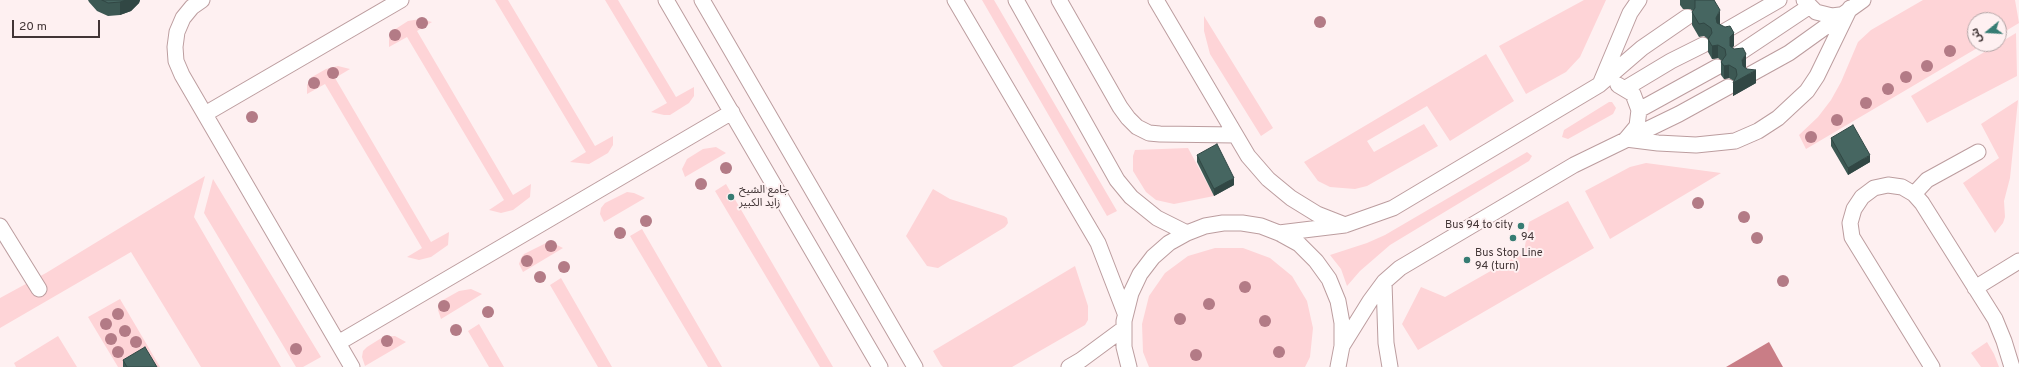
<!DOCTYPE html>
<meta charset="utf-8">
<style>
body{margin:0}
#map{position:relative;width:2019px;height:367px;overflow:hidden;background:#fef0f1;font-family:Overpass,"Noto Sans Arabic",sans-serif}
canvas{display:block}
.north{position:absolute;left:1967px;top:12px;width:40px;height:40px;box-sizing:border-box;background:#fef0f1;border:1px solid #b3a5a6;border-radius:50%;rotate:252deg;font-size:11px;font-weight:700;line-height:16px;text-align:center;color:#423536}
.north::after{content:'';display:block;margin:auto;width:14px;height:18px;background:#367c73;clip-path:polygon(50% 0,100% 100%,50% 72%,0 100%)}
.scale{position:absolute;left:12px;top:20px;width:88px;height:18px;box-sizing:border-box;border:2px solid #423536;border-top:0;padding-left:5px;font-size:12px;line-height:14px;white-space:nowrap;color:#423536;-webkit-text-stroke:3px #fef0f1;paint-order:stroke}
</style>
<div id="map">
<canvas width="2019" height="367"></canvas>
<div class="north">ش</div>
<div class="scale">20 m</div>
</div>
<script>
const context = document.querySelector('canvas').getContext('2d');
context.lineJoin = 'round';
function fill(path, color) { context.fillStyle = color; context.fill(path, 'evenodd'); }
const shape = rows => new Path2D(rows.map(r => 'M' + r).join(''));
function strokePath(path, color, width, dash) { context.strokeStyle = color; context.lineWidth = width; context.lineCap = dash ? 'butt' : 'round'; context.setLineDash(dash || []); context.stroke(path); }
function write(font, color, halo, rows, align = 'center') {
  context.font = font + ' Overpass,"Noto Sans Arabic",sans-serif'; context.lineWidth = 4; context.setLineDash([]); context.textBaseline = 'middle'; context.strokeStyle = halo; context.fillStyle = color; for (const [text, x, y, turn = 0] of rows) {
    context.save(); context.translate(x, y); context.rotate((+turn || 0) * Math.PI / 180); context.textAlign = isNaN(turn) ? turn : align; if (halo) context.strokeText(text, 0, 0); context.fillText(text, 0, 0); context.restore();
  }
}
fill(shape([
 [495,0,508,0,595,146,613,136,613,145,608,153,589,164,570,162,586,152],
 [605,0,618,0,676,97,694,87,694,96,689,103,670,115,664,115,651,112,667,103],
 [982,0,994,0,1117,211,1107,216],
 [1584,0,1606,0,1580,57,1566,72,1526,94,1499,46],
 [1923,0,2015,0,2019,23,1999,35,1999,20,1975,20,1975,44,1984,44,1806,149,1799,135,1818,117,1831,100,1841,82,1858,42,1871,30],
 [1204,16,1273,128,1261,136,1210,54,1204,31],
 [420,19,432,22,417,31,513,195,531,184,530,197,513,210,501,213,489,210,504,200,407,37,389,47,389,38,394,30,408,21],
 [2016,33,2017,76,1927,123,1911,96],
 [1486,54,1514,101,1450,141,1427,106,1367,141,1374,152,1424,124,1438,146,1367,186,1355,189,1330,187,1318,181,1304,162],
 [338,66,350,69,335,78,431,242,449,232,448,245,431,257,419,260,407,257,422,248,325,84,307,94,307,85,312,77,326,69],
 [2018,100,2010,178,2004,201,2005,217,2003,223,1995,233,1963,183,1999,158,1981,124],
 [1609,102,1612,102,1616,108,1613,114,1568,139,1562,137,1564,130],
 [716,147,726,153,685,177,682,169,687,159,703,149],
 [1188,148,1214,196,1174,204,1156,200,1146,192,1133,171,1133,156,1135,150],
 [1527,152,1532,156,1529,161,1390,245,1360,271,1347,286,1341,269,1330,255,1367,243,1385,235],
 [1646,163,1721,173,1610,239,1585,191,1630,167],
 [205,176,194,217,281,367,201,367,131,252,0,328,0,298,46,273],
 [213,179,321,357,303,367,296,367,204,213],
 [726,184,833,367,820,367,715,191],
 [933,189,950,199,1004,216,1007,218,1008,223,1005,227,938,268,927,266,906,236],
 [627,192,634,193,645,198,604,222,600,214,601,208,605,203],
 [1568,201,1594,248,1418,350,1402,324,1421,287,1445,297,1524,252,1529,222],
 [642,229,722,367,708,367,630,236],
 [546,243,553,243,563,248,523,272,519,264,521,258,524,254],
 [1215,248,1243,248,1270,258,1292,276,1307,301,1313,328,1310,357,1305,367,1149,367,1143,352,1142,324,1149,296,1165,273,1188,256],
 [1075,266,1088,306,1088,320,1085,325,1012,367,943,367,941,365,933,351],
 [561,278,612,367,598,367,550,285],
 [471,289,482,294,441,319,438,310,439,304,443,300,459,291],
 [120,299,160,367,118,367,88,317],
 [479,324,504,367,489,367,468,331],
 [58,336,77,367,16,367,14,363],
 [395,336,406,342,365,366,362,357,363,351,367,347,383,337],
 [1987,342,1994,354,1999,367,1981,367,1971,353]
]), '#fed4d7');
fill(shape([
 [1769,342,1783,367,1726,367]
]), '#c97d86');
const service = shape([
 [202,0,192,7,183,18,177,32,175,47,176,61,182,75,352,367],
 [666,0,880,367],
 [702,0,915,367],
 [955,0,1098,243,1125,313],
 [1016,0,1117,180,1131,197,1157,218,1187,233],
 [1059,0,1120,107,1128,118,1137,127,1149,133,1160,134,1235,135],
 [1156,0,1248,156,1268,179,1291,198,1317,214,1345,225],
 [1804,0,1816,12,1832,16,1840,15],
 [1725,31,1779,0],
 [1738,54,1810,6],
 [1751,74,1789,53,1863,0],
 [1601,82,1630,13,1639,0],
 [1618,85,1633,94,1639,110,1637,126,1627,138],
 [1626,88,1671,61,1703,45],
 [1639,110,1717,67],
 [205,114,401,0],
 [1626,139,1658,143,1696,145,1735,141,1758,131,1778,118,1807,91,1817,76,1850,8],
 [1914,194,1927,180,1978,152],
 [0,226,39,289],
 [1279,233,1345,225,1393,208,1599,85,1642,48,1687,17],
 [1384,282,1386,343,1390,367],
 [1975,288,2019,261],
 [338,343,732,112],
 [1342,346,1370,301,1384,282,1400,268,1574,165,1679,114,1728,87],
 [1069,367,1081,360,1123,329],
 [1129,367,1124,347,1124,321,1131,293,1140,274,1153,257,1169,243,1187,233,1205,226,1223,223,1242,223,1261,226,1279,233,1299,244,1316,261,1329,279,1338,301,1342,323,1342,346,1338,367],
 [1932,367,1852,237,1850,223,1854,209,1862,197,1874,188,1888,185,1902,187,1914,194,1922,203,1995,319,2004,341,2012,367]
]);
strokePath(service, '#bc9d9f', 17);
strokePath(service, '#fff', 15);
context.fillStyle = '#b37b86';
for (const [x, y] of [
 [1320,22],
 [422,23],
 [395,35],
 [1950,51],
 [1927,66],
 [333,73],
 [1906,77],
 [314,83],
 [1888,89],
 [1866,103],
 [252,117],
 [1837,120],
 [1811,137],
 [726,168],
 [701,184],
 [1698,203],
 [1744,217],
 [646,221],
 [620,233],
 [1757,238],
 [551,246],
 [527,261],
 [564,267],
 [540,277],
 [1783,281],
 [1245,287],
 [1209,304],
 [444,306],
 [488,312],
 [118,314],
 [1180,319],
 [1265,321],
 [106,324],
 [456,330],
 [125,331],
 [111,339],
 [387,341],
 [136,342],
 [296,349],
 [118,352],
 [1279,352],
 [1196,355]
]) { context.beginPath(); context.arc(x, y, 6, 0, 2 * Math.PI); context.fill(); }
fill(shape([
 [88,0,140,0,139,3,131,11,120,15,108,16,97,11,89,2],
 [1680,0,1714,0,1720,23,1720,24,1734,46,1732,47,1746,67,1745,68,1756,83,1733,96,1734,81,1729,78,1724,79,1721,75,1721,62,1722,61,1718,58,1712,59,1708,52,1708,39,1704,36,1699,37,1692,25,1692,12,1693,11,1690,9,1683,9,1680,5],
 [1831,138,1870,162,1848,175,1831,146],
 [1197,155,1234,185,1214,196,1197,162],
 [123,360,157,367,123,367]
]), '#3c5853');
fill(shape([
 [126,0,140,0,139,3,131,11,120,15,120,2],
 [1720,10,1720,23,1716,31,1716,18],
 [1734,33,1734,46,1730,50,1730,37],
 [1718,45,1718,58,1712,59,1712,46],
 [1746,54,1746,67,1742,73,1742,60],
 [1729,65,1729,78,1724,79,1724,66],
 [1756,70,1756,83,1733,96,1733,83],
 [1870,155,1870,162,1848,175,1848,168],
 [1234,178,1234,185,1214,196,1214,189]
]), '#314744');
const building = shape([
 [102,0,126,0,120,2,108,3,102,0],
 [1695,0,1714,0,1720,10,1716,18,1717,23,1725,27,1730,26,1734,33,1730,37,1730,46,1734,49,1743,48,1746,54,1742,60,1743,66,1747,69,1756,70,1733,83,1737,75,1736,69,1729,65,1724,66,1721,62,1726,55,1725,49,1718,45,1712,46,1708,39,1712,33,1711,28,1704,23,1699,24,1692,12,1695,8,1695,0],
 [1853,125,1870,155,1848,168,1831,138,1853,125],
 [1217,144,1234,178,1214,189,1197,155,1217,144],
 [145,347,157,367,127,367,123,360,145,347]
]);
fill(building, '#466661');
strokePath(building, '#314744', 1);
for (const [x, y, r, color] of [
 [731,197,4,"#367c73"],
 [1521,226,4,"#367c73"],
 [1513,238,4,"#367c73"],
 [1467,260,4,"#367c73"]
]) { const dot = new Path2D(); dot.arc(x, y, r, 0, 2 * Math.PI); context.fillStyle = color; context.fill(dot); strokePath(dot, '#fef0f1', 1.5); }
write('11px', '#423536', '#fef0f1', [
 ["جامع الشيخ",739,191],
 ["زايد الكبير",739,204],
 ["Bus 94 to city",1513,226,"right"],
 ["94",1521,238],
 ["Bus Stop Line",1475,254],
 ["94 (turn)",1475,267]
], 'left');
</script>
